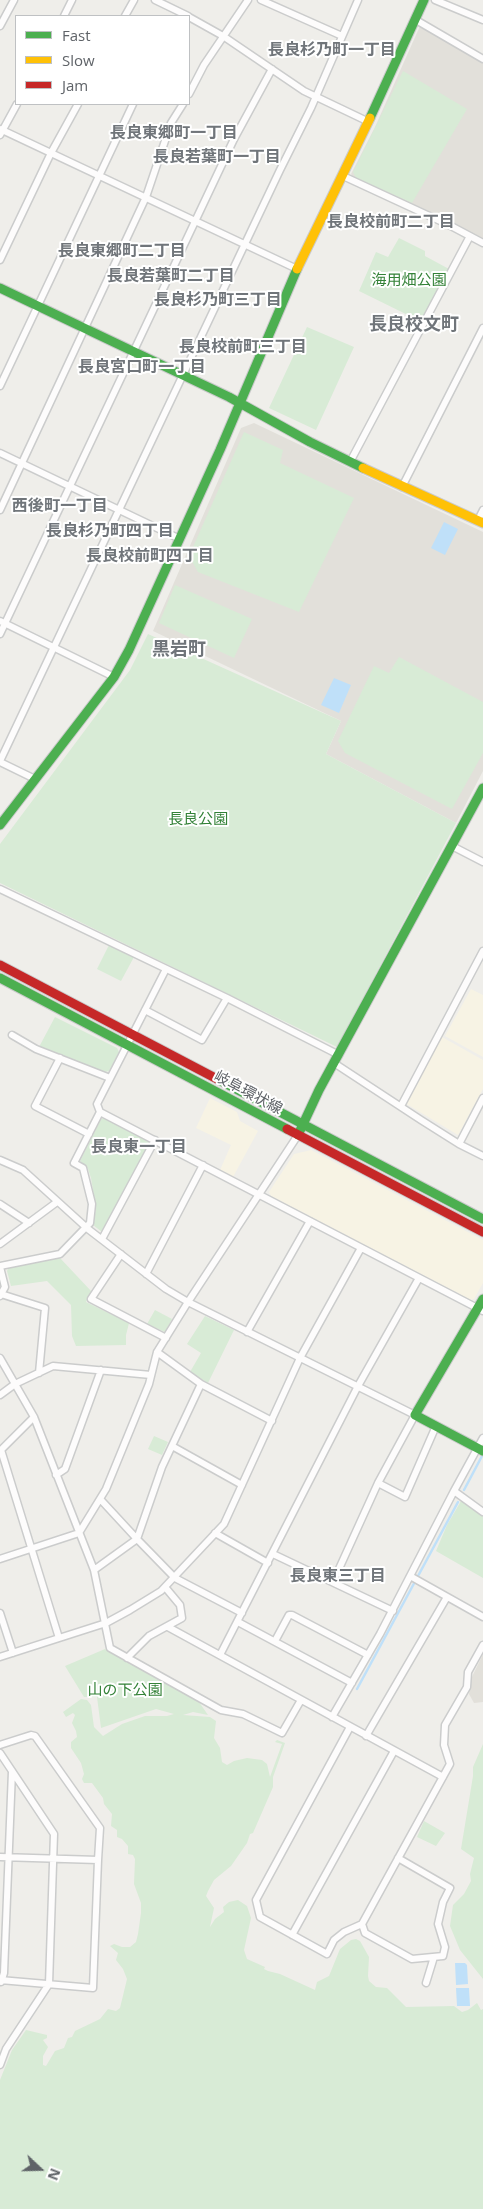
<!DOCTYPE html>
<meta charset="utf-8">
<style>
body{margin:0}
#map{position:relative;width:483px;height:2209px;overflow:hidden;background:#efeeea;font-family:"Open Sans",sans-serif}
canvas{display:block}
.legend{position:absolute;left:15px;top:15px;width:175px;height:90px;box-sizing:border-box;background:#fff;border:1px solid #bfc1c3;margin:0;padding:6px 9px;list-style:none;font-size:15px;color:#5f6368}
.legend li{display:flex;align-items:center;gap:10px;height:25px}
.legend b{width:25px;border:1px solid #bfc1c3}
.north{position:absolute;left:15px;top:2144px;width:50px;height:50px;-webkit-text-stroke:4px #fff;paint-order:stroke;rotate:111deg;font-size:14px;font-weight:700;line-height:20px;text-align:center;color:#5f6368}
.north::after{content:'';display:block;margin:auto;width:18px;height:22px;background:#5f6368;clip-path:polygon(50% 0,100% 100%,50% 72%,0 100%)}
</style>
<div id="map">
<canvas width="483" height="2209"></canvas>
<ul class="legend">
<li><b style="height:6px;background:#4caf50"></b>Fast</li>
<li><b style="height:6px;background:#ffc107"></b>Slow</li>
<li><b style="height:6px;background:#c62828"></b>Jam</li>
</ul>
<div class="north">N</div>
</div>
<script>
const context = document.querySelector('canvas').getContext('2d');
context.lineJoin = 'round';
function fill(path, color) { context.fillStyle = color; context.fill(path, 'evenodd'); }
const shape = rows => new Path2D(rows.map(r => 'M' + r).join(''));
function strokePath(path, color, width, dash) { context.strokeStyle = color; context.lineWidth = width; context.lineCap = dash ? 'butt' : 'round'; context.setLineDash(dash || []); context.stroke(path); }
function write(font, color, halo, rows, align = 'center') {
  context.font = font + ' "Open Sans","Noto Sans JP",sans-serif'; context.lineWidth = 4; context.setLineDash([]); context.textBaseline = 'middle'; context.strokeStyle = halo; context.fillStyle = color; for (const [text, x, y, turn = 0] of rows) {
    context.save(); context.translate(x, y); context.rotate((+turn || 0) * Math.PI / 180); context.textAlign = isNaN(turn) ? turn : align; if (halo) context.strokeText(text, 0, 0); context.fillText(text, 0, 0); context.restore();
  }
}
fill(shape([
 [471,989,483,995,483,1057,445,1036],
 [442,1037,483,1060,483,1089,458,1135,405,1103],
 [210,1098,237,1112,240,1121,258,1131,233,1177,220,1170,231,1145,196,1128],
 [311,1150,483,1240,483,1283,474,1299,471,1300,271,1196,269,1192,294,1154]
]), '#f7f3e4');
fill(shape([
 [420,26,483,62,483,240,353,178,351,174,375,127],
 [254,423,483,532,483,771,456,823,326,754,341,721,153,631,241,428],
 [483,1654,483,1702,474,1703,469,1694,471,1679]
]), '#e2e0da');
fill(shape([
 [403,71,467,109,412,203,356,178,353,172],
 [399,238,425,251,425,256,449,269,422,322,359,291,376,252,388,257],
 [307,327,354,347,316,430,269,408],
 [244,432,283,450,280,463,354,498,299,612,198,572,189,556],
 [175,585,252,619,234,658,159,623],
 [148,634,341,721,326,754,456,823,337,1047,0,883,0,844,130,670],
 [399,657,483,702,483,753,452,809,345,753,338,741,374,666,389,673],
 [109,945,134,957,121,981,97,969],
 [55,1017,117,1048,119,1052,109,1071,105,1072,39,1047],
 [104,1118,150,1142,102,1232,93,1225,96,1209,91,1178,88,1169,80,1161,101,1119],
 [60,1258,92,1292,86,1302,129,1323,126,1335,126,1345,76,1346,72,1336,71,1305,47,1281,11,1286,7,1271,9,1267],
 [155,1310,172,1319,165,1332,147,1324],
 [205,1316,234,1330,208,1383,190,1372,201,1353,187,1344],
 [154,1436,168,1442,162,1455,148,1449],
 [461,1501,483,1516,483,1578,436,1551,447,1525],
 [105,1649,199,1702,208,1715,193,1712,183,1715,210,1717,216,1721,214,1738,220,1748,222,1762,227,1765,234,1761,247,1758,262,1760,267,1764,270,1777,282,1744,275,1742,277,1740,285,1743,273,1777,273,1787,253,1833,250,1834,247,1843,231,1866,214,1880,208,1891,206,1896,214,1908,210,1927,215,1919,224,1912,223,1907,229,1902,238,1900,247,1906,251,1918,244,1950,247,1959,265,1967,264,1969,268,1971,280,1974,315,1990,317,1982,329,1976,340,1949,351,1940,356,1939,360,1941,369,1957,368,1976,369,1981,376,1987,387,1988,406,2007,454,2006,462,2012,468,2010,477,2003,481,2010,483,2009,483,2209,0,2209,0,2080,12,2050,26,2030,47,2035,47,2038,43,2040,48,2047,43,2056,43,2065,46,2066,55,2051,64,2048,68,2038,72,2037,75,2031,100,2019,108,2009,116,2011,120,2008,127,1979,123,1969,116,1960,118,1953,110,1946,114,1944,122,1947,130,1947,136,1942,138,1934,141,1913,141,1903,134,1884,135,1859,133,1855,128,1854,128,1846,122,1839,117,1837,117,1830,111,1826,112,1814,104,1804,103,1798,92,1783,84,1783,82,1779,84,1774,81,1763,71,1748,71,1742,77,1737,76,1731,72,1723,75,1715,73,1713,66,1717,63,1712,81,1699,87,1700,91,1705,94,1727,103,1736,122,1724,145,1716,167,1716,174,1714,156,1709,101,1728,97,1697,84,1697,65,1666],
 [483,1744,483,1979,460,1950,450,1926,453,1905,464,1894,471,1881,470,1874,474,1858,461,1849,473,1776,473,1767],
 [424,1821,445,1833,436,1846,417,1837]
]), '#d8ebd6');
fill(shape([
 [444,522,458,529,445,555,431,548],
 [334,678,351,685,339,713,321,705],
 [455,1963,465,1963,467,1965,468,1984,456,1985],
 [456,1988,469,1988,470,2006,457,2006]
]), '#bfe0f9');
strokePath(shape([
 [464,1490,482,1456],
 [357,1689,458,1502]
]), '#bfe0f9', 2.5);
const street = shape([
 [155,0,188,16],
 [261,0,342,36],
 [435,0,483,20],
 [64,16,72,0],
 [125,16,134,0],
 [189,17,223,36,304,91,369,122],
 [416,20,483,59],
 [0,26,14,0],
 [189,94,204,65,248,0],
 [0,129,297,269],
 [0,135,17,104],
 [343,176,451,226,483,243],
 [0,260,51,153,78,104],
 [0,386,133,104],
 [0,453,180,539],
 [350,462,470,236],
 [402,487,483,328],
 [0,510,146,197,171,123,183,104],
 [478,520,483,510],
 [0,621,114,677],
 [0,634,234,139,272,69],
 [0,761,280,170,311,108,358,0],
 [0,762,35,779],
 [452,846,483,862],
 [0,889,227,998,339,1055],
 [166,969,97,1104,100,1112,483,1311],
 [145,1010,202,1040,227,998],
 [12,1035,36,1049,110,1078],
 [60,1058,35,1106,89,1134],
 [334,1063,421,1120,459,1144,483,1156],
 [401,1106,483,951],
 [459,1144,483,1098],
 [0,1160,23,1170,88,1229,166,1289,188,1302,415,1415,378,1483,333,1582],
 [0,1204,29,1223],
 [102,1239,155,1140],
 [0,1244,57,1202],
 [121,1254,91,1299,166,1338],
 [0,1266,60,1254,90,1223,92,1204,83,1168,74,1163,100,1112],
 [0,1267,5,1287,0,1296],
 [146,1274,203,1165],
 [1,1294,45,1308,39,1373],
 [247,1332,310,1221],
 [157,1352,201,1384,162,1467,137,1539,175,1578,242,1613],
 [0,1358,34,1417,94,1570,110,1648,221,1710,243,1714,282,1733,301,1700],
 [201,1384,272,1421],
 [0,1395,15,1384,53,1366,151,1375],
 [172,1446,242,1485],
 [1,1450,59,1638],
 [0,1451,34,1417],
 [56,1475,65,1469,101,1370],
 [378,1483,405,1497,436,1426],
 [454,1491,483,1512],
 [215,1533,268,1563],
 [273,1554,393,1611],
 [0,1559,79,1533,106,1489,149,1384,157,1352,188,1302,298,1135],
 [94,1570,137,1539,101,1500],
 [410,1576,483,1617],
 [0,1613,13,1653],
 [238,1622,352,1683],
 [168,1627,443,1777],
 [275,1641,289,1615,292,1615,368,1655],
 [220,1655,358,1386,419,1278],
 [0,1657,106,1623,130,1610,161,1591,224,1524,300,1358,361,1248],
 [127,1658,149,1636,182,1618,180,1605,165,1587],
 [332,1717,380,1634,454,1491,483,1438],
 [350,1727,256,1900,260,1917,327,1954,334,1940,344,1932,362,1924,450,1764,444,1745,445,1725,467,1687,468,1672,483,1645],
 [366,1736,447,1597],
 [0,1745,31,1735,35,1736,100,1828,98,1860],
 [0,1753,54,1834,49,1984,6,2049,0,2065],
 [0,1857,98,1860,93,1988,0,1980],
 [362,1924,365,1933,412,1959,443,1956,445,1947,438,1924,443,1902,450,1888,398,1858],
 [292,1935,394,1751],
 [1,1982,4,1973,12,1771],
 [426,1983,434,1957]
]);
const fast = shape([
 [370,118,424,0],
 [0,288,229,397,310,442,363,468],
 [0,825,114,677,129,650,220,450,297,269],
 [0,978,287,1129],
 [219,1080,483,1219],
 [298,1135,319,1090,483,788],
 [483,1299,415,1415,483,1451]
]);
const slow = shape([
 [297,269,370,118],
 [363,468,483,523]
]);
const jam = shape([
 [0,965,219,1080],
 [287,1129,483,1232]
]);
strokePath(street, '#cbcccc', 9);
strokePath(fast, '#cacacb', 11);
strokePath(slow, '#cacacb', 11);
strokePath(jam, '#cacacb', 11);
strokePath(street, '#fdfcfc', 6);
strokePath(fast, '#4caf50', 9);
strokePath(slow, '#ffc107', 9);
strokePath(jam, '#c62828', 9);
write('15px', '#348238', '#fff', [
 ["海用畑公園",409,281],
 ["長良公園",198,820],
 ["山の下公園",125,1691]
]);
write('15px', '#5f6368', '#fff', [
 ["岐阜環状線",248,1093,28]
]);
write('bold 16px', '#70757a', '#fff', [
 ["長良杉乃町一丁目",332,50],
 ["長良東郷町一丁目",174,133],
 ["長良若葉町一丁目",217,157],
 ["長良校前町二丁目",391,222],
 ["長良東郷町二丁目",122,251],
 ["長良若葉町二丁目",171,276],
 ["長良杉乃町三丁目",218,300],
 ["長良校前町三丁目",243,347],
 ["長良宮口町一丁目",142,367],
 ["西後町一丁目",60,506],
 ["長良杉乃町四丁目",110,531],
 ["長良校前町四丁目",150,556],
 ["長良東一丁目",139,1147],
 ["長良東三丁目",338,1576]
]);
write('bold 18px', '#70757a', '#fff', [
 ["長良校文町",414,325],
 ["黒岩町",179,650]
]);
</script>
